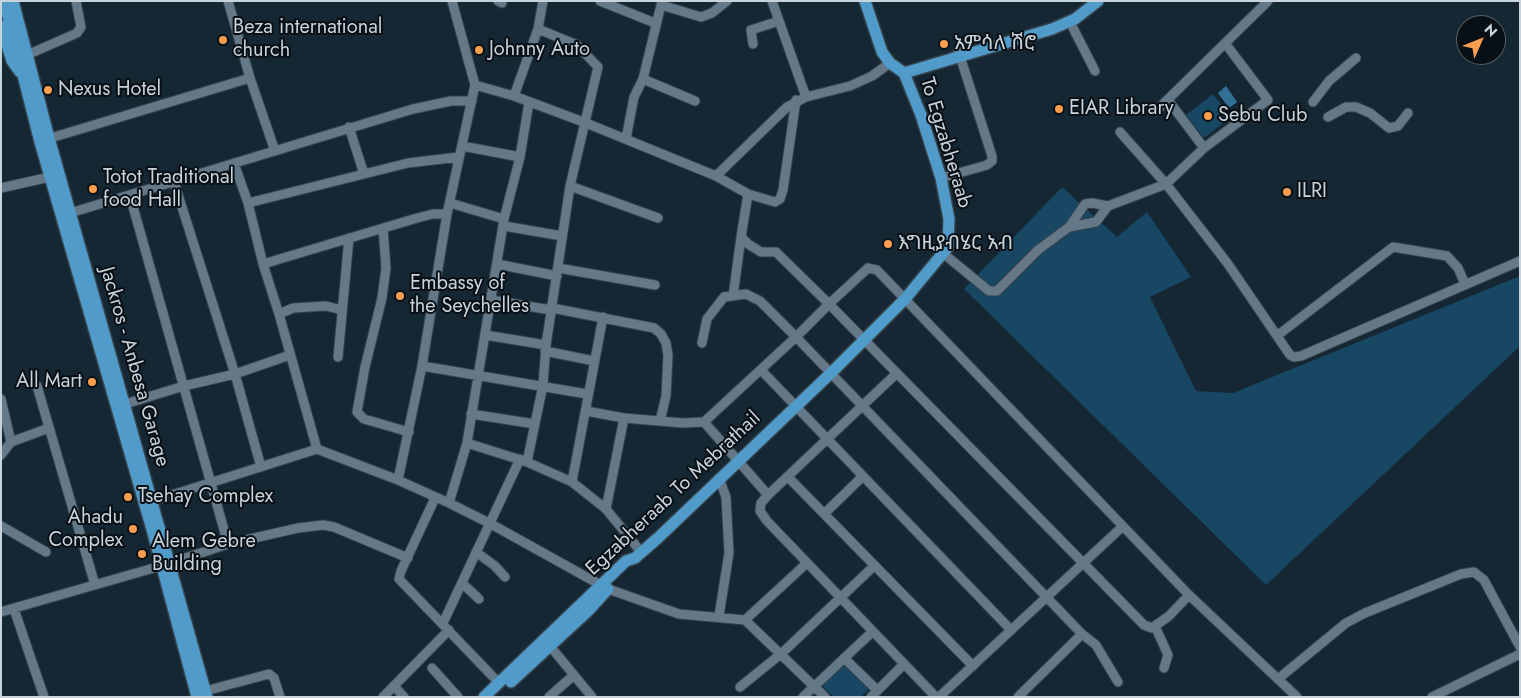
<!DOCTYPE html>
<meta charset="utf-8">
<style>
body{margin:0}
#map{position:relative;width:1521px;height:698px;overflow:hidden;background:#152733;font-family:Jost,sans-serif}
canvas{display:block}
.frame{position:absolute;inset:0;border:2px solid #c8d3db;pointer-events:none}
.north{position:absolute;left:1456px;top:15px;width:50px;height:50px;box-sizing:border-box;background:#080f15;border:1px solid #555d64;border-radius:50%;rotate:46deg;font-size:14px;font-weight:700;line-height:20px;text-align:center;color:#c8d3db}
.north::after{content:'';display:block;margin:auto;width:18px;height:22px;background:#fb9e50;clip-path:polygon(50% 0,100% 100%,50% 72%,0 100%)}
</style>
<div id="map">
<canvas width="1521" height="698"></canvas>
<div class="frame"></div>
<div class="north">N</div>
</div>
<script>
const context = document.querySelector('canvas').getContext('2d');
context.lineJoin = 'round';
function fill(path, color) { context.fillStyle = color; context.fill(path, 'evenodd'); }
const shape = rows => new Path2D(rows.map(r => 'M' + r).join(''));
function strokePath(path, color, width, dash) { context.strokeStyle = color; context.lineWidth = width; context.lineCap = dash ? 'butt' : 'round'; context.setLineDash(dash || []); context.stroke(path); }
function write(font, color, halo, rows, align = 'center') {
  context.font = font + ' Jost,"Noto Sans Ethiopic",sans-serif'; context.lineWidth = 4; context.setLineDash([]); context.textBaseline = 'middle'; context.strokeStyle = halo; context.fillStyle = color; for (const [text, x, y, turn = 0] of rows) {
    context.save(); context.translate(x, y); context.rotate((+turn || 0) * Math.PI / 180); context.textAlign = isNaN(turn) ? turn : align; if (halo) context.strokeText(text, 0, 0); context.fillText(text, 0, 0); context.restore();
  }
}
fill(shape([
 [1213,94,1231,117,1204,138,1186,115],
 [1062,187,1117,237,1147,212,1191,277,1150,297,1196,391,1233,393,1520,276,1520,346,1266,585,964,289],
 [847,661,872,686,861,697,834,697,822,686]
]), '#174763');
fill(shape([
 [1226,86,1237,102,1229,108,1218,93]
]), '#337096');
const minor = shape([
 [228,1,250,78,275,151],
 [498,1,502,3],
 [600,1,655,23],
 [772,1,806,97,850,86,872,76,890,63],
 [661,5,701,17,712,13,727,1],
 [1070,22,1095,71],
 [538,29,577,45,598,67,570,186,658,218],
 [1225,43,1268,100,1204,148,1166,184,1228,264,1290,355,1294,357,1301,356,1520,261],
 [753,44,751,30,779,21],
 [27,55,77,33,81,27,76,1],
 [643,79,695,101],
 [475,85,514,96,586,123,716,176,787,107,806,97],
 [514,96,538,29,543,1],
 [1168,100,1204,148],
 [1313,102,1329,81,1356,58],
 [1156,111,1268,1],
 [1328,117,1346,107,1356,107,1370,113,1389,128,1398,126,1408,113],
 [349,127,364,174],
 [626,139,634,97,643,79,662,1],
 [44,140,250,78],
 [462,146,520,157],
 [234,163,248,203,263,264,279,314,317,449],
 [716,176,748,194,775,202,780,199,783,190,796,100],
 [941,178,987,165,992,161,992,156,958,50],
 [174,182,235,374,261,467],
 [1,188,50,177],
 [748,194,741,237,748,244,761,252,776,252,829,304,868,268,877,270,1189,595,1297,697],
 [130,196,228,544],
 [248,203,408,163,459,157],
 [450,203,504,219],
 [70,213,413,109,451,101,472,101],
 [504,226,562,236],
 [1069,227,1096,222,1108,206],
 [383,228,386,268,382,298,365,367,357,412,364,419,409,432],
 [944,254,989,291,997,291,1038,250,1069,227,1085,204,1092,203,1108,206,1166,184,1120,132],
 [263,264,417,218,433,214,447,214],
 [497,264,557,276],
 [558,268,655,285],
 [733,296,741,237],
 [491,300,545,309,552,308,654,328,661,334,666,343,668,355,666,396,660,421],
 [279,314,293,308,326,306,342,310],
 [485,335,546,345],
 [1278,335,1393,247,1447,256,1458,268,1465,284],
 [545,351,594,361],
 [338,357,349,238],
 [422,366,587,394],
 [761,370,1011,630],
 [897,373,768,495,761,503,760,511,767,521,936,697],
 [37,386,95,585],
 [1,399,11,442],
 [125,404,184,386,235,374,290,355],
 [586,411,624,418,683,423,704,422,796,337,760,301,746,294,724,297,707,319,702,343],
 [471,414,535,424],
 [704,422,768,495],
 [467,443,527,462,572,482,606,509,642,553],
 [1,455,11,442,49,428],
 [527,462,543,385,546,345,570,186],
 [788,477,973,666],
 [398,480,422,366,447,214,475,85,452,1],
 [572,482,603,317],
 [435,498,401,571,399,579,499,683],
 [153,501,317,449,398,480,449,503,491,524,608,589,679,614,745,620,825,697],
 [449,503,467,443,504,219,520,157,529,102],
 [606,509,624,418],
 [825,513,862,477],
 [1,526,46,552],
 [476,552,495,566,505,577],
 [462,583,479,599],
 [14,609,44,697],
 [1,612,164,565,228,544,298,528,323,525,334,527,408,558],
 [719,616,729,553,726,497,719,478],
 [745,620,807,563],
 [443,623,520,459],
 [1155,626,1168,655,1164,668],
 [1082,634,1096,645,1118,682],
 [550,646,592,697],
 [844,658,877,690],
 [432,668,458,697],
 [1278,679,1346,623,1365,613,1461,574,1474,572,1484,580,1520,647],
 [394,686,404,697],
 [740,687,782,653,874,566],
 [205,691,269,674,274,678,280,697],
 [383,697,449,630],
 [549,697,574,675],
 [803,697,872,632],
 [871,697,904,664],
 [939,697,1122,527],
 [1018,697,1082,634,796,337,829,304,1144,625,1152,628,1169,616,1189,595],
 [1432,697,1520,654]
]);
const major = shape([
 [4,1,40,142,153,533,197,697],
 [13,1,49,138,207,697],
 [1,26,12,61,20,72],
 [904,73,1052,29,1075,19,1098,1],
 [511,682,588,611,608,589],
 [484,697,626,561,635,558,659,537,831,373,905,299,948,247,949,219,941,178,921,115,904,73,890,63,882,52,865,1]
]);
strokePath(minor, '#35434d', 11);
strokePath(major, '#35434d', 14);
strokePath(minor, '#647887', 9);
strokePath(major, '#509bc9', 11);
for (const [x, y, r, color] of [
 [223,40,5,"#fb9e50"],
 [944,44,5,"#fb9e50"],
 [479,50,5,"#fb9e50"],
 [48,90,5,"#fb9e50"],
 [1059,109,5,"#fb9e50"],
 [1208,116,5,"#fb9e50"],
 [93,189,5,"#fb9e50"],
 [1287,192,5,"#fb9e50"],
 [888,244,5,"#fb9e50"],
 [400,296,5,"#fb9e50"],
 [92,382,5,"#fb9e50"],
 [128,497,5,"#fb9e50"],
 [133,529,5,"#fb9e50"],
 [142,554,5,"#fb9e50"]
]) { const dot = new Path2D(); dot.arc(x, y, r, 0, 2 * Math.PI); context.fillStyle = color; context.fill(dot); strokePath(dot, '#080f15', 2); }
write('20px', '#c8d3db', '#080f15', [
 ["Beza international",233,28],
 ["church",233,51],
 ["አምሳለ ሽሮ",954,44],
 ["Johnny Auto",489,50],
 ["Nexus Hotel",58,90],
 ["EIAR Library",1069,109],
 ["Sebu Club",1218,116],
 ["Totot Traditional",103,178],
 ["food Hall",103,201],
 ["ILRI",1297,192],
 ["እግዚያብሄር አብ",898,244],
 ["Embassy of",410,284],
 ["the Seychelles",410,307],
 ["All Mart",82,382,"right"],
 ["Tsehay Complex",138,497],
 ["Ahadu",123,518,"right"],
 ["Complex",123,541,"right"],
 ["Alem Gebre",152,542],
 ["Building",152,565]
], 'left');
write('20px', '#c8d3db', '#080f15', [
 ["To Egzabheraab",945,143,73],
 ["Jackros - Anbesa Garage",134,367,74],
 ["Egzabheraab To Mebrathail",674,494,-43]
]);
</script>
